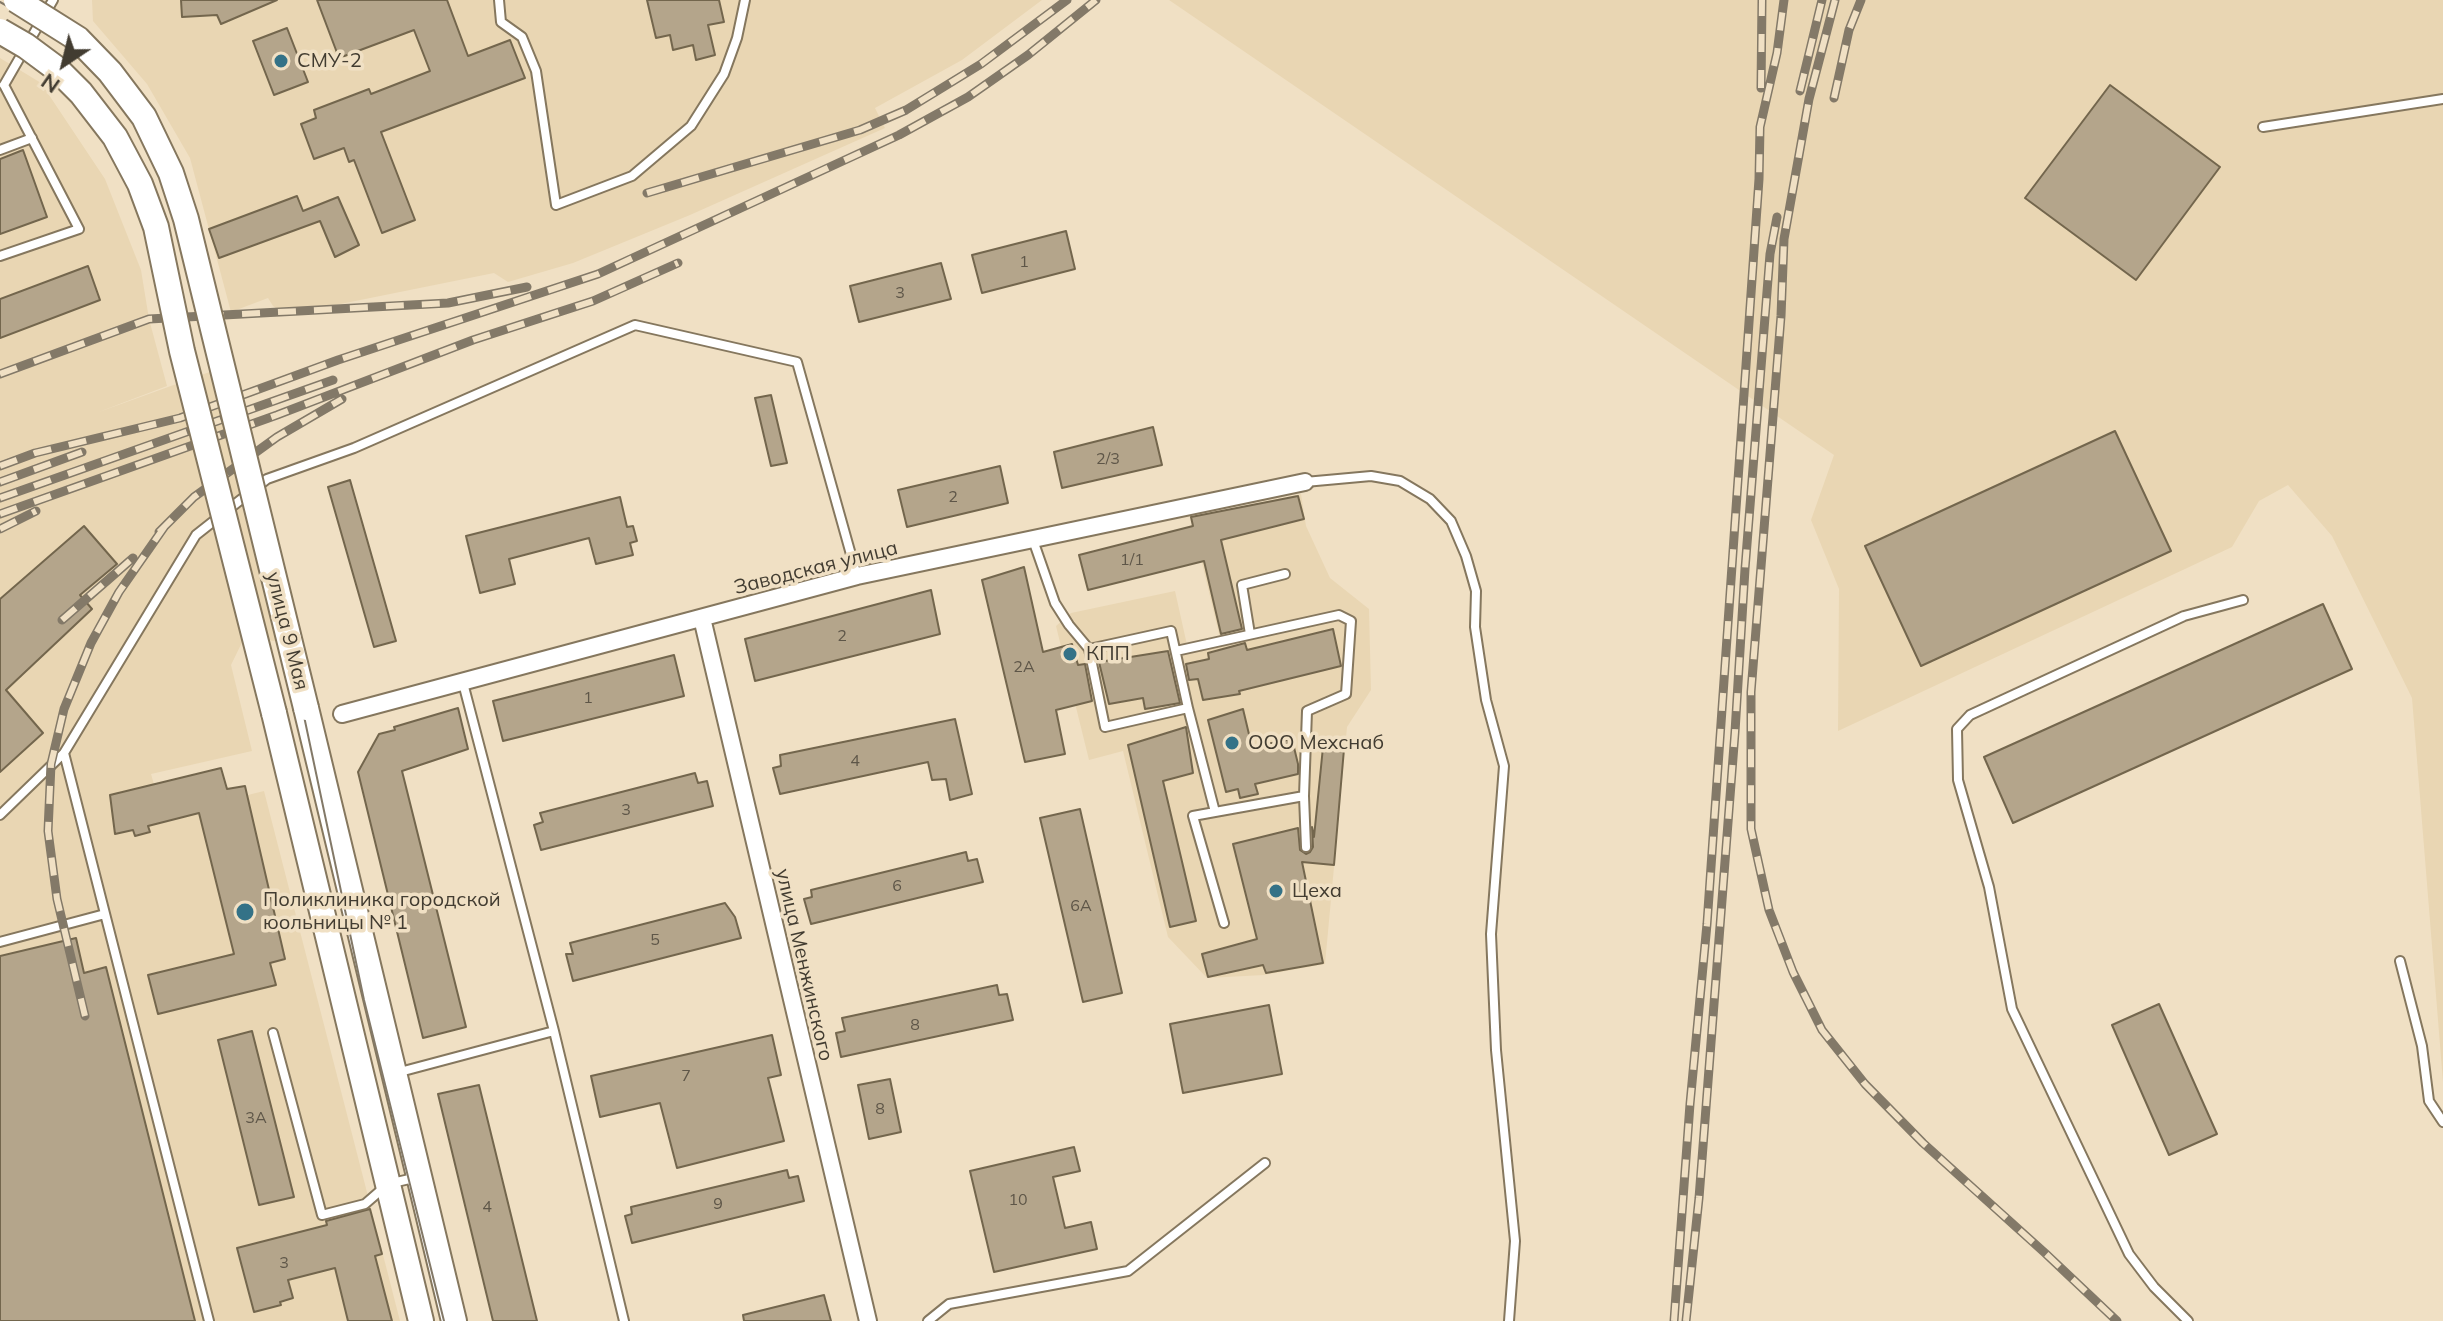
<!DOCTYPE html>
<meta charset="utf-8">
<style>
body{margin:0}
#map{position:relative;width:2443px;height:1321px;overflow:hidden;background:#f0e0c4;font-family:Mulish,sans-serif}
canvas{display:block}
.north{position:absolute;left:24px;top:24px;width:80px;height:80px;-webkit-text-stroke:6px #f0e0c4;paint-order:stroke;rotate:215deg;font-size:22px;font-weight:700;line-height:32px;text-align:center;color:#423c31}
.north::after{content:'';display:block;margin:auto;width:28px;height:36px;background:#423c31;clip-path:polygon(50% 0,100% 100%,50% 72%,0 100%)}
</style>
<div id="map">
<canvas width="2443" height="1321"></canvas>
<div class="north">N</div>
</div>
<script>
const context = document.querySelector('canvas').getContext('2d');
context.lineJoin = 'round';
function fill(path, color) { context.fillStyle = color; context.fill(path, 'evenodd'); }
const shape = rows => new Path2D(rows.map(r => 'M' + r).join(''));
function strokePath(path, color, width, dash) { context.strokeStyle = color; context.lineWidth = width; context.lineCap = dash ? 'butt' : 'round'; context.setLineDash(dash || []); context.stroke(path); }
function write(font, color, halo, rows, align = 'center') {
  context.font = font + ' Mulish,sans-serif'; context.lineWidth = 7; context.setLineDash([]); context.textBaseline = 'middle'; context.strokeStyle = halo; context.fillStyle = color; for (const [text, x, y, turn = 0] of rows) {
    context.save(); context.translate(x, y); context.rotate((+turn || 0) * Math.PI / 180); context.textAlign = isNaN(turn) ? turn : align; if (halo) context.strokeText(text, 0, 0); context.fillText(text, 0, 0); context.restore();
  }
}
fill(shape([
 [92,0,1042,0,962,60,875,108,885,128,690,215,573,263,508,282,494,273,286,315,273,306,268,298,231,312,190,158,147,84,93,21],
 [1169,0,2443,0,2443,1082,2412,698,2332,536,2288,485,2259,501,2232,547,1838,731,1839,589,1811,520,1834,455],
 [0,58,41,83,105,179,141,270,149,319,167,386,96,413,229,365,281,642,260,639,249,628,231,665,252,751,151,774,163,816,264,791,400,1321,0,1321],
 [1301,494,1306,526,1330,578,1369,609,1371,690,1347,727,1325,964,1264,975,1207,978,1168,937,1123,751,1089,760,1056,626,1071,613,1175,591,1187,645,1220,638,1191,517]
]), '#e9d6b3');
const building = shape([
 [181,0,277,0,221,24,217,15,182,17,181,0],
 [317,0,447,0,468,56,510,40,525,78,381,132,415,220,382,233,354,160,349,162,344,148,314,159,301,124,316,118,314,110,369,89,371,94,430,71,414,30,339,58,317,0],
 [647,0,719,0,724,22,708,25,715,55,696,60,693,45,673,50,670,35,656,38,647,0],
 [287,28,308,82,274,95,253,41,287,28],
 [2110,85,2220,167,2136,280,2025,198,2110,85],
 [23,150,47,217,0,234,0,159,23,150],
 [297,196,303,211,338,197,359,245,335,257,320,221,219,258,209,229,297,196],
 [1066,231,1075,269,982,293,972,255,1066,231],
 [941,263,951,299,859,322,850,286,941,263],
 [88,266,100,300,0,338,0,299,88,266],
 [771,395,787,463,771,466,755,398,771,395],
 [1153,427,1162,465,1062,488,1054,452,1153,427],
 [2115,431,2171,551,1921,666,1865,546,2115,431],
 [1000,466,1008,503,907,527,898,490,1000,466],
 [350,480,396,641,374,647,328,487,350,480],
 [1298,496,1304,519,1221,540,1242,629,1221,634,1204,561,1088,590,1079,555,1193,526,1191,517,1298,496],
 [620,497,627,527,633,526,637,541,630,543,633,555,596,564,589,538,509,559,515,584,480,593,466,536,620,497],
 [84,526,117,564,80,595,92,609,6,690,43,733,0,772,0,599,84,526],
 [1024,567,1043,652,1072,644,1078,665,1085,664,1092,701,1056,710,1065,754,1025,762,982,580,1024,567],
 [931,590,940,634,755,681,745,639,931,590],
 [2323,604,2352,669,2013,823,1984,757,2323,604],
 [1333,629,1341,666,1239,691,1240,694,1203,700,1198,679,1189,680,1186,664,1209,659,1208,653,1245,643,1247,650,1333,629],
 [1168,651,1180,703,1145,709,1143,698,1109,704,1099,662,1168,651],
 [674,655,684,696,503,741,493,701,674,655],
 [458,708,468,749,402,771,466,1027,423,1038,358,772,379,734,395,730,394,727,458,708],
 [1243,709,1252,747,1292,739,1298,764,1298,774,1255,784,1258,794,1240,798,1238,789,1226,792,1208,720,1243,709],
 [955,719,972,794,950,800,946,779,932,780,928,762,780,794,773,768,781,766,780,755,955,719],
 [1186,727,1193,773,1163,781,1196,921,1170,927,1128,745,1186,727],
 [1323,747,1344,749,1334,865,1302,862,1323,963,1266,973,1263,965,1208,977,1202,954,1257,939,1233,844,1298,828,1300,850,1306,854,1310,852,1313,847,1312,827,1314,837,1323,747],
 [221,768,227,789,245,786,285,959,270,963,276,985,158,1014,148,975,234,954,199,813,148,826,150,832,135,836,133,830,115,834,110,795,221,768],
 [695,773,698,783,707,781,713,806,541,850,534,825,543,822,540,813,695,773],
 [1080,809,1122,993,1083,1002,1040,818,1080,809],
 [966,852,968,861,977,859,983,882,811,924,804,899,812,897,811,890,966,852],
 [725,903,735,917,741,938,573,981,566,954,573,954,570,943,725,903],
 [76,938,84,973,106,967,195,1321,0,1321,0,956,76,938],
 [997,985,999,995,1007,994,1013,1020,841,1057,836,1033,845,1031,842,1018,997,985],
 [2159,1004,2217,1134,2169,1155,2112,1025,2159,1004],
 [1269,1005,1282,1074,1183,1093,1170,1024,1269,1005],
 [252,1031,294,1197,259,1205,218,1040,252,1031],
 [772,1035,781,1075,768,1078,784,1141,677,1168,660,1103,600,1117,591,1076,772,1035],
 [890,1079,901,1132,869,1139,858,1085,890,1079],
 [479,1085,537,1321,493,1321,438,1094,479,1085],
 [1074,1147,1080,1171,1053,1177,1065,1228,1091,1222,1097,1249,994,1272,970,1171,1074,1147],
 [787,1170,789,1178,798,1176,804,1201,632,1243,625,1216,632,1214,631,1207,787,1170],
 [370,1209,382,1254,375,1256,392,1321,348,1321,335,1268,288,1280,293,1298,280,1302,281,1305,254,1312,237,1248,327,1225,326,1221,370,1209],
 [824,1295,831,1321,744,1321,743,1315,824,1295]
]);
fill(building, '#b4a58b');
strokePath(building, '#73664d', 2);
const service = shape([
 [499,0,501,22,522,37,536,71,556,205,632,176,691,126,724,74,737,38,745,0],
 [4,85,53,0],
 [2263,127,2443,99],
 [0,150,32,138],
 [0,256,79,229,4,85],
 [1305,482,1371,476,1400,481,1430,499,1451,521,1466,556,1476,591,1475,627,1486,700,1504,766,1491,934,1496,1050,1515,1241,1509,1321],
 [1033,540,1055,603,1069,625,1089,649,1105,727,1188,708,1171,631,1089,649],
 [1250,634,1242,585,1285,574],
 [1176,651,1339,615,1351,621,1346,694,1307,711,1304,796],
 [463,683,554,1031,624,1321],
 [1188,708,1215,812,1193,816,1224,923],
 [1215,812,1304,796,1306,847],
 [0,815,64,753],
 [0,942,105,914],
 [2400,961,2422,1046,2429,1101,2443,1122],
 [273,1033,322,1215,365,1204,388,1184,418,1177],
 [396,1073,554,1031],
 [209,1321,64,753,196,535,267,479,354,448,635,325,797,362,857,576],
 [928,1321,949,1304,1128,1271,1265,1163],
 [2188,1321,2154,1287,2129,1254,2012,1009,1989,887,1958,780,1957,729,1970,715,2184,616,2243,600]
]);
const minor = shape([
 [702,618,868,1321],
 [342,714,857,576,1305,482]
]);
const secondary = shape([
 [306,708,454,1321],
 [274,713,421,1321]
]);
strokePath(service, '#85775e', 12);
strokePath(minor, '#85775e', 20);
strokePath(secondary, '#85775e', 28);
strokePath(service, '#fff', 8);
strokePath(minor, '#fff', 16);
strokePath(secondary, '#fff', 24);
strokePath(shape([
 [0,2,38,23,72,48,100,77,135,123,161,176,178,222,301,702,364,1000,444,1321]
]), '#837968', 2);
const rail = shape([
 [1835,0,1809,99,1784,239,1781,316,1751,692,1751,829,1769,910,1793,972,1822,1030,1865,1084,1923,1143,2045,1253,2117,1321],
 [1761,88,1762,0],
 [1800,91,1822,0],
 [1834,98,1849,30,1861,0],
 [647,193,860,130,906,110,981,64,1067,0],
 [0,374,149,319,448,303,527,287],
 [0,466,35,453,180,418,338,360,598,274,899,135,968,97,1028,55,1096,0],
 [0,482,82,452],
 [0,498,333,380],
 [0,514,277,415,473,340,593,301,678,263],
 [0,529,36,511],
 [159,532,194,497,277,437,342,399],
 [62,620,133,558],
 [85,1016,57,899,48,831,51,764,64,709,91,643,119,592,165,526],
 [1674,1321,1690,1104,1707,924,1759,179,1760,127,1777,53,1784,0],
 [1686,1321,1699,1198,1735,732,1745,569,1770,254,1777,217]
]);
strokePath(rail, '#837968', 9);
strokePath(rail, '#f0e0c4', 6, [18]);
const secondaryBridge = shape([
 [16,0,78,39,110,72,144,117,171,173,186,219,306,708],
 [0,31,26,46,57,69,81,93,115,137,140,184,156,227,182,351,274,713]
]);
strokePath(secondaryBridge, '#85775e', 28, []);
strokePath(secondaryBridge, '#fff', 24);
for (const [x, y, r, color] of [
 [281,61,8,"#347287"],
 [1070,654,8,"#347287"],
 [1232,743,8,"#347287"],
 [1276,891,8,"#347287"],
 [245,912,10,"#347287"]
]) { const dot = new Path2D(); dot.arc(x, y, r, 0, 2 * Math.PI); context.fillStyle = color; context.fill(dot); strokePath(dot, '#f0e0c4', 3); }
write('16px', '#5e5648', null, [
 ["1",1024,262],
 ["3",900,293],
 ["2/3",1108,459],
 ["2",953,497],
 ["1/1",1132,560],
 ["2",842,636],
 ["2А",1024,667],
 ["1",588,698],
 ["4",855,761],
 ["3",626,810],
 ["6",897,886],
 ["6А",1081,906],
 ["5",655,940],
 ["8",915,1025],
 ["7",686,1076],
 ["8",880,1109],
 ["3А",256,1118],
 ["10",1018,1200],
 ["9",718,1204],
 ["4",487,1207],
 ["3",284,1263]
]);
write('20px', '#423c31', '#f0e0c4', [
 ["СМУ-2",297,61],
 ["КПП",1086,654],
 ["ООО Мехснаб",1248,743],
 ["Цеха",1292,891],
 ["Поликлиника городской",263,900],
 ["юольницы № 1",263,923]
], 'left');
write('20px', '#423c31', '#f0e0c4', [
 ["Заводская улица",816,568,-14],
 ["улица 9 Мая",287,631,76],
 ["улица Менжинского",804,965,77]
]);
</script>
